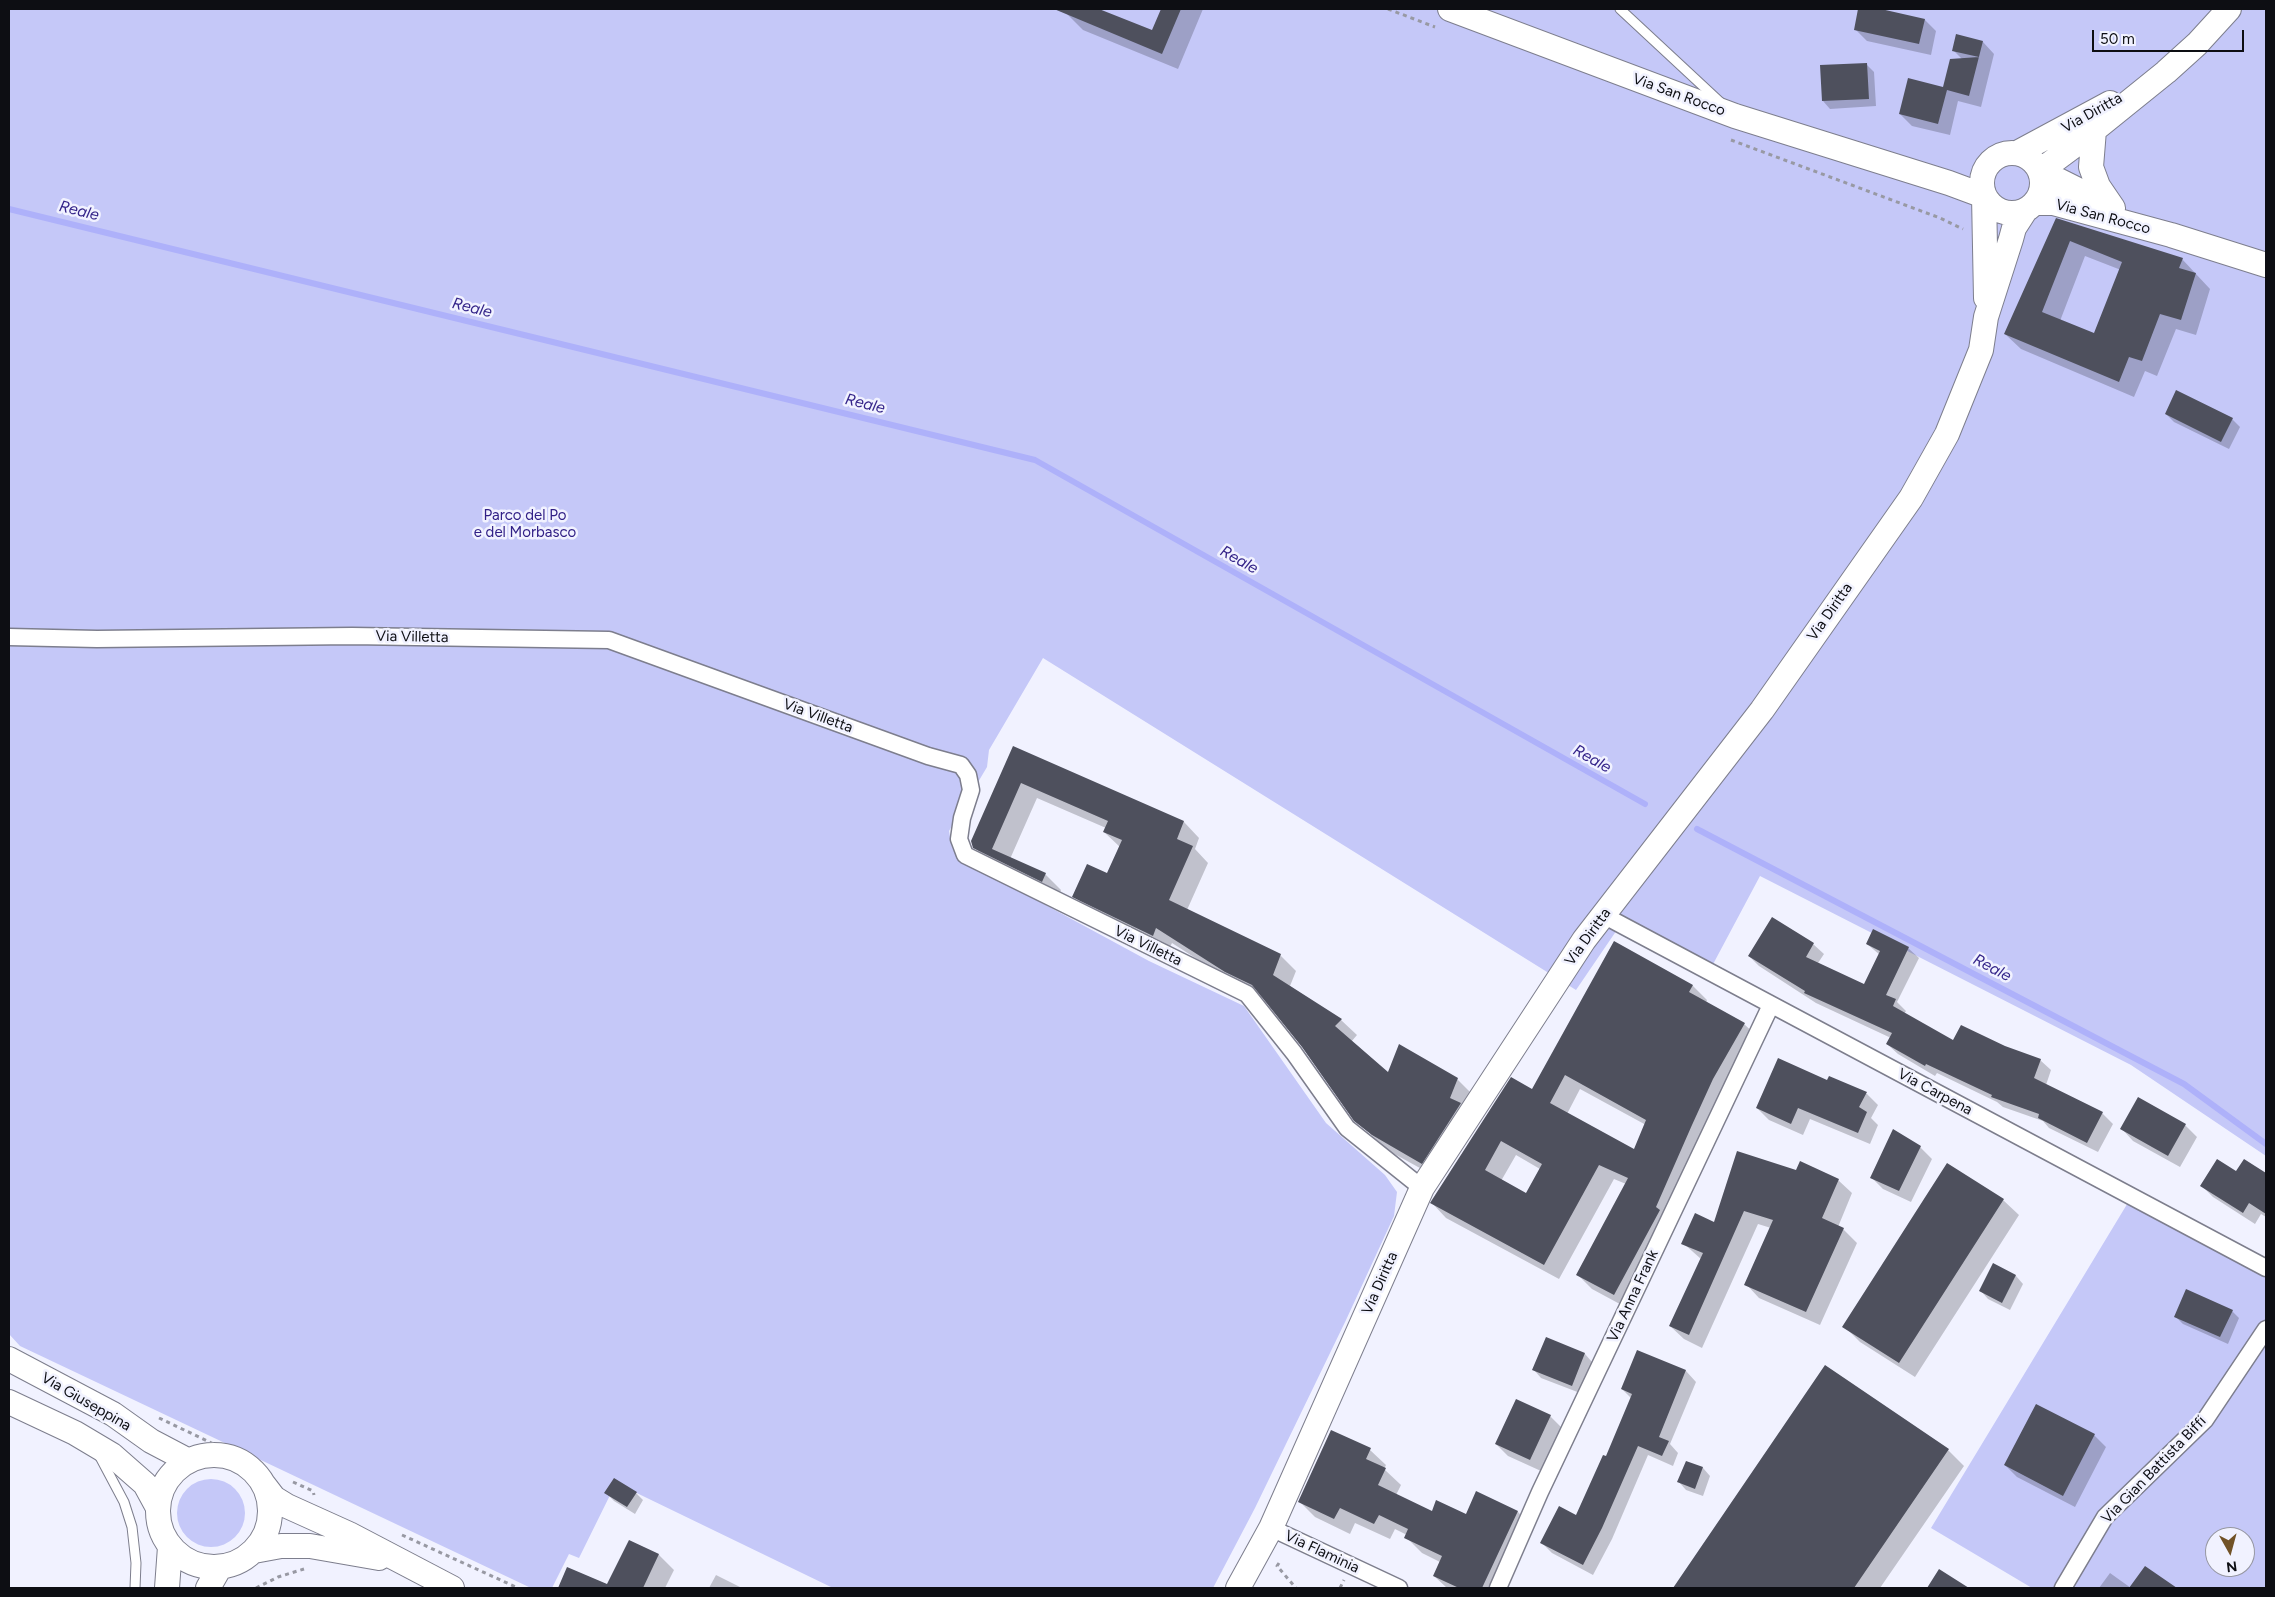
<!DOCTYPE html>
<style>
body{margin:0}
#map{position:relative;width:2275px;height:1597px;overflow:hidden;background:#f1f2ff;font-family:Figtree,sans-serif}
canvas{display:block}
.frame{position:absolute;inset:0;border:10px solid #0d0e13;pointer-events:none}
.north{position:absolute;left:2205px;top:1527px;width:50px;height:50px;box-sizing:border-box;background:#f1f2ff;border:1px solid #9697a1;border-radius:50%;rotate:173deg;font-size:14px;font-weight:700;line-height:20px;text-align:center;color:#0d0e13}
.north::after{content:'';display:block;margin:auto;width:18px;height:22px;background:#715227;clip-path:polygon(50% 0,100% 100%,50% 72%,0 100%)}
.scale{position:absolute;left:2092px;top:30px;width:152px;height:22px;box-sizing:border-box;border:2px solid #0d0e13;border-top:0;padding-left:6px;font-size:15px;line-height:18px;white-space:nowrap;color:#0d0e13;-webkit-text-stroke:4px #f1f2ff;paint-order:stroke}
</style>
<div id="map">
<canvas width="2275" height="1597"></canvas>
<div class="frame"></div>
<div class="north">N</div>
<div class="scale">50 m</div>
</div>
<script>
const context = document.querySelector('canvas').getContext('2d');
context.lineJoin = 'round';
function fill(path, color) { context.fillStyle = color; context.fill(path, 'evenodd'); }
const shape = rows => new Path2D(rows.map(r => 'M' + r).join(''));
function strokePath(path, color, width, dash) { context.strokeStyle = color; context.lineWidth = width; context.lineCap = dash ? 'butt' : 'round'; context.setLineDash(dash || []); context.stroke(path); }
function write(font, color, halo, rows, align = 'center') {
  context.font = font + ' Figtree,sans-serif'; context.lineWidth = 5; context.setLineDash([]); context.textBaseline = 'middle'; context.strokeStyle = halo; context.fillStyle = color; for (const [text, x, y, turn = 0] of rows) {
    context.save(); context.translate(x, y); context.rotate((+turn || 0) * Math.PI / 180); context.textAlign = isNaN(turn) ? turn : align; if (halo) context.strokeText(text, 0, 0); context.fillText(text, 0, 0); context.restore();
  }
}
fill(shape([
 [9,9,2266,9,2266,1156,2131,1065,1760,876,1711,968,1623,921,1576,990,1043,658,989,750,987,767,949,831,952,847,957,857,1149,961,1244,1006,1326,1123,1385,1175,1397,1192,1394,1216,1346,1320,1255,1508,1213,1588,833,1588,616,1483,579,1558,569,1554,552,1588,531,1588,20,1346,9,1334],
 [2132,1196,2266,1265,2266,1588,2032,1588,1931,1528],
 [2215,1537,2245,1537,2245,1567,2215,1567],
 '177 1513a34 34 0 1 1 68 0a34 34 0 1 1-68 0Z'
]), '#c5c8f8');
fill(shape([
 [1070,9,1096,9,1153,32,1162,9,1203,9,1178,69,1083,30,1067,14],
 [1859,9,1876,9,1925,20,1936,31,1931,55,1867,41,1855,29],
 [1983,42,1994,54,1981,107,1958,101,1950,135,1912,126,1900,114,1944,88,1962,59,1954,51],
 [1866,64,1874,72,1876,106,1830,109,1823,101],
 [2057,220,2182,259,2210,289,2196,335,2176,329,2157,376,2145,371,2134,397,2021,349,2005,334],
 [2085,256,2121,270,2095,335,2060,321],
 [2177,392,2232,419,2240,427,2229,449,2174,422,2166,414],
 [1014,748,1184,822,1199,838,1195,849,1208,863,1187,910,1280,955,1296,971,1290,986,1341,1020,1357,1035,1351,1042,1388,1074,1457,1079,1473,1095,1438,1178,1389,1151,1355,1120,1303,1046,1264,998,1242,988,1172,943,1168,951,1090,912,1074,896,1108,874,1120,847,1104,832,1106,828,1037,798,1010,859,1045,874,1061,890,1058,897,990,863,974,847],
 [1614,942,1693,986,1707,1000,1706,1003,1744,1024,1759,1038,1629,1309,1592,1289,1578,1275,1626,1184,1614,1179,1559,1279,1446,1218,1432,1203,1532,1091],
 [1580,1089,1646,1125,1634,1151,1567,1114],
 [1516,1155,1540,1169,1526,1194,1501,1181],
 [1813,944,1824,954,1818,963,1865,986,1880,955,1867,944,1908,948,1919,958,1897,1002,1906,1011,1904,1014,1954,1042,2004,1048,2040,1060,2051,1070,2046,1085,2102,1113,2113,1124,2098,1152,2049,1128,2043,1121,2003,1107,1997,1102,1937,1073,1935,1076,1898,1054,1887,1044,1891,1038,1816,1003,1759,966,1749,956],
 [1829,1078,1867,1094,1878,1105,1871,1118,1878,1125,1870,1144,1810,1119,1803,1135,1769,1120,1757,1108,1828,1081],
 [2185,1125,2197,1137,2180,1167,2133,1141,2122,1129],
 [1920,1147,1932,1159,1911,1202,1883,1189,1872,1178],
 [2244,1160,2266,1174,2266,1217,2261,1214,2255,1224,2213,1197,2202,1186,2237,1173],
 [1796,1172,1838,1180,1852,1193,1838,1227,1843,1229,1857,1243,1820,1325,1759,1298,1746,1284,1771,1228,1758,1224,1702,1348,1684,1339,1670,1326,1701,1259,1683,1243],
 [2003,1200,2019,1215,1915,1377,1860,1342,1844,1326],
 [1994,1265,2016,1276,2023,1284,2010,1310,1988,1299,1981,1291],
 [2232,1311,2239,1318,2228,1344,2183,1324,2176,1317],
 [1546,1339,1585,1354,1592,1362,1580,1393,1541,1378,1534,1370],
 [1638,1352,1686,1371,1696,1382,1670,1444,1678,1453,1673,1466,1648,1455,1612,1539,1593,1575,1552,1553,1542,1543,1577,1517,1607,1458,1632,1399,1622,1389],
 [1825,1367,1948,1450,1964,1466,1880,1588,1675,1588],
 [2036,1405,2094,1435,2106,1447,2075,1507,2017,1477,2005,1465],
 [1550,1416,1562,1428,1541,1471,1508,1456,1496,1444],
 [1370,1450,1386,1465,1384,1469,1401,1485,1396,1495,1432,1512,1466,1515,1477,1493,1518,1512,1533,1528,1505,1588,1447,1588,1434,1576,1440,1562,1422,1553,1406,1537,1407,1535,1395,1529,1390,1539,1355,1523,1350,1534,1315,1517,1299,1501],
 [1687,1462,1703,1468,1710,1476,1703,1496,1686,1490,1679,1482],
 [606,1493,636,1493,643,1500,635,1514,614,1501],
 [630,1541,659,1555,674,1570,665,1588,559,1588,568,1568,608,1585],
 [2110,1573,2131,1588,2164,1581,2171,1588,2099,1588],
 [716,1575,742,1588,709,1588]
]), '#0003');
strokePath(shape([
 [9,209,1035,460,1645,804],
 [1697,829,2184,1084,2266,1144]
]), '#aeb1fa', 6);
fill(shape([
 [1054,9,1099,9,1152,30,1161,9,1181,9,1162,54],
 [1858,9,1881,9,1925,19,1919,44,1854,30],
 [1956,34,1983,41,1969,96,1947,90,1938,124,1899,114,1908,78,1943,87,1950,59,1979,57,1952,51],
 [1867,63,1869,99,1822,101,1820,65],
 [2056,218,2183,258,2179,268,2196,273,2181,320,2160,314,2142,361,2129,357,2119,382,2004,334],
 [2070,241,2122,262,2094,333,2042,312],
 [2176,390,2233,418,2221,442,2165,414],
 [1013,746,1184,821,1177,839,1193,846,1169,900,1281,954,1273,975,1342,1019,1335,1026,1388,1072,1399,1044,1458,1078,1450,1098,1461,1103,1422,1164,1372,1135,1354,1121,1302,1047,1252,985,1225,972,1156,928,1153,936,1072,897,1087,864,1107,873,1122,840,1103,832,1108,821,1021,783,992,849,1046,873,1042,882,973,848,971,841],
 [1772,917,1814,943,1806,957,1864,984,1880,951,1866,944,1873,929,1909,947,1886,995,1896,999,1893,1006,1953,1040,1961,1025,2005,1046,2041,1059,2034,1078,2103,1112,2087,1143,2038,1118,2039,1114,1991,1097,1992,1095,1926,1064,1925,1066,1886,1044,1892,1033,1804,993,1805,991,1748,956],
 [1614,941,1693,985,1689,992,1745,1023,1713,1079,1692,1125,1656,1207,1660,1210,1614,1295,1576,1275,1628,1178,1599,1165,1544,1265,1430,1203,1511,1077,1532,1089],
 [1565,1075,1646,1120,1634,1149,1550,1103],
 [1501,1141,1542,1164,1526,1193,1485,1170],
 [1778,1058,1827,1080,1829,1076,1867,1092,1859,1107,1867,1112,1858,1133,1798,1108,1791,1124,1756,1108],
 [2138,1097,2186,1124,2168,1156,2120,1129],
 [1893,1129,1921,1146,1899,1191,1870,1178],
 [1737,1151,1796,1170,1800,1161,1839,1179,1822,1218,1844,1228,1806,1312,1744,1285,1773,1220,1744,1211,1689,1335,1669,1326,1703,1253,1681,1244,1695,1213,1714,1222],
 [2217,1159,2236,1171,2244,1159,2266,1173,2266,1214,2249,1203,2243,1213,2200,1186],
 [1947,1163,2004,1199,1899,1363,1842,1327],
 [1993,1263,2016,1275,2002,1303,1979,1291],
 [2186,1289,2233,1310,2220,1337,2174,1317],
 [1546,1337,1585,1353,1572,1386,1532,1370],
 [1637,1350,1686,1370,1659,1437,1669,1441,1662,1456,1638,1446,1602,1528,1583,1565,1540,1543,1559,1506,1576,1515,1603,1455,1606,1456,1632,1394,1621,1389],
 [1825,1365,1949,1449,1854,1588,1673,1588],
 [1516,1399,1551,1415,1530,1460,1495,1444],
 [2036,1404,2095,1434,2063,1496,2004,1465],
 [1331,1430,1371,1448,1366,1459,1386,1468,1378,1485,1432,1511,1436,1500,1466,1514,1476,1491,1518,1511,1482,1588,1459,1588,1433,1576,1442,1556,1404,1538,1408,1529,1379,1515,1374,1524,1340,1508,1334,1519,1298,1502],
 [1686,1461,1703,1467,1695,1489,1677,1482],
 [614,1478,637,1492,627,1507,604,1493],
 [629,1540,659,1554,643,1588,558,1588,567,1567,607,1584],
 [2145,1566,2177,1588,2129,1588],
 [1939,1569,1969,1588,1927,1588]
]), '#4e505d');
const lane = shape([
 [1620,9,1720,102],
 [99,1455,124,1502,132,1527,136,1563,135,1588]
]);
const street = shape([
 [9,637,97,639,352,636,609,640,928,756,961,765,968,775,971,790,962,818,959,839,965,855,1247,994,1294,1053,1347,1128,1422,1188],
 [1603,915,2266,1268],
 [1271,1528,1399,1588],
 [1498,1588,1540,1492,1771,1005],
 [2063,1588,2105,1517,2205,1420,2266,1329]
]);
const secondary = shape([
 [1450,9,1735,116,1949,183,1984,196,1986,298],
 [2094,130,2091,167,2098,186,2113,208],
 '1982 183a30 30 0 1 1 60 0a30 30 0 1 1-60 0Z',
 [2017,153,2110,103],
 [2035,203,2053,203,2171,235,2266,265],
 [2112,207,2040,171,2083,139,2166,72,2197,44,2229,9],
 [9,1359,113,1414,151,1441,189,1461],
 [9,1402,75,1433,112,1455,145,1484,157,1506],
 '158 1511a56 56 0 1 1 112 0a56 56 0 1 1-112 0Z',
 [264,1485,274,1498,287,1506,349,1534,452,1588],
 [254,1551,281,1546,310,1546,379,1558],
 [167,1588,170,1547],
 [208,1588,220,1567],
 [1238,1588,1271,1528,1422,1188,1584,940,1762,710,1911,498,1947,434,1981,350,1986,317,2011,239,2014,228,2025,211]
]);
strokePath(lane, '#7d7e8d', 11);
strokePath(street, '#7d7e8d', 19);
strokePath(secondary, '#7d7e8d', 26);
strokePath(shape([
 [1388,9,1435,27],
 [1731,140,1940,218,1963,229],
 [159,1418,258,1465],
 [293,1482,313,1491,314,1495],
 [402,1535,518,1588],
 [1279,1563,1277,1566,1296,1588],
 [256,1588,278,1577,304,1569],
 [1340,1588,1344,1580]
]), '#9899a3', 3, [4, 4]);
strokePath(lane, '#fff', 9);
strokePath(street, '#fff', 16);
strokePath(secondary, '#fff', 24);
write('15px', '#0d0e13', '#f1f2ff', [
 ["Via San Rocco",1679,95,20],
 ["Via Diritta",2092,113,-29],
 ["Via San Rocco",2103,217,15],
 ["Via Diritta",1830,612,-55],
 ["Via Villetta",412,637,1],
 ["Via Villetta",818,716,20],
 ["Via Diritta",1588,937,-54],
 ["Via Villetta",1148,946,26],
 ["Via Carpena",1935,1092,28],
 ["Via Diritta",1380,1283,-66],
 ["Via Anna Frank",1633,1296,-65],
 ["Via Giuseppina",86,1402,30],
 ["Via Gian Battista Biffi",2154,1470,-46],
 ["Via Flaminia",1322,1552,25]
]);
write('15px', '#312086', '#f1f2ff', [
 ["Parco del Po",525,516],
 ["e del Morbasco",525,533]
]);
write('italic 16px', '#342489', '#f1f2ff', [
 ["Reale",79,211,14],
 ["Reale",472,308,14],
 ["Reale",865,404,14],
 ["Reale",1239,560,29],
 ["Reale",1592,759,29],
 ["Reale",1992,968,28]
]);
</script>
